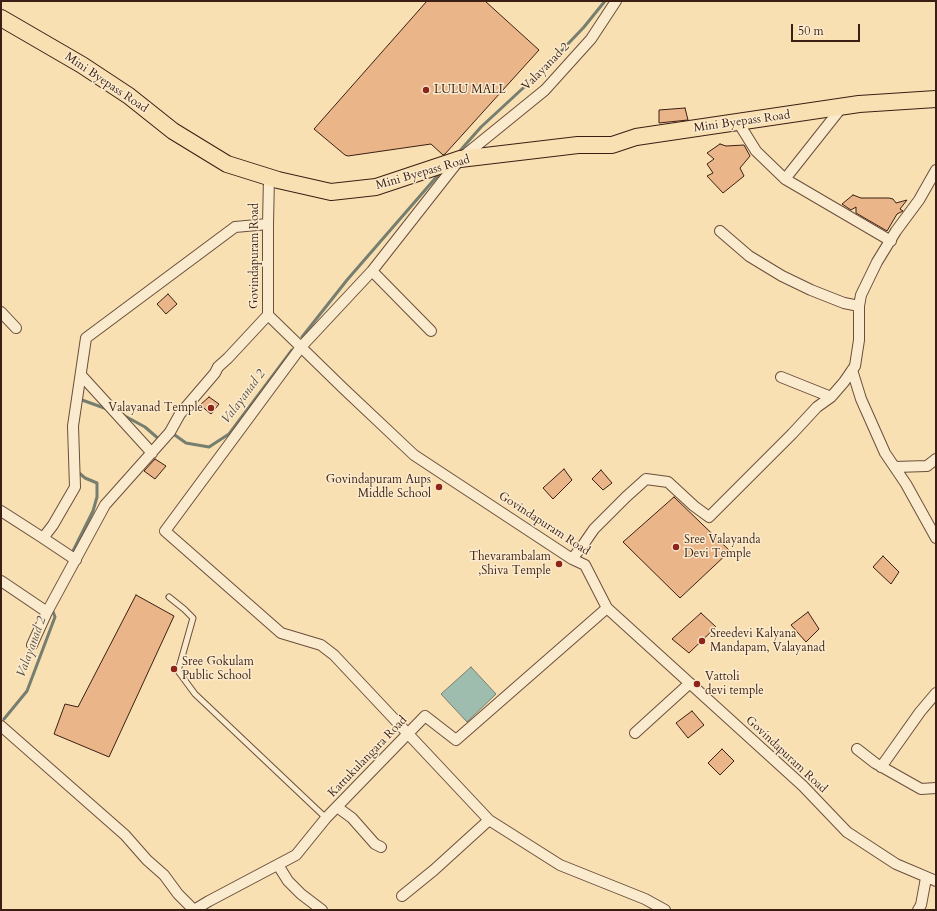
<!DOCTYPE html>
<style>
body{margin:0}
#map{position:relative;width:937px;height:911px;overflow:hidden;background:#f9e0b3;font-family:Cardo,serif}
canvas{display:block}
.frame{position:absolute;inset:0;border:2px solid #3b1f14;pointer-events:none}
.scale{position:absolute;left:791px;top:24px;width:69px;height:18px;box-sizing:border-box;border:2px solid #3b1f14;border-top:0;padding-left:5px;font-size:12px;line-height:14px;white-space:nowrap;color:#3b1f14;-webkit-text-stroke:3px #fbebce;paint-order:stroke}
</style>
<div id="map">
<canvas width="937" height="911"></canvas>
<div class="frame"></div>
<div class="scale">50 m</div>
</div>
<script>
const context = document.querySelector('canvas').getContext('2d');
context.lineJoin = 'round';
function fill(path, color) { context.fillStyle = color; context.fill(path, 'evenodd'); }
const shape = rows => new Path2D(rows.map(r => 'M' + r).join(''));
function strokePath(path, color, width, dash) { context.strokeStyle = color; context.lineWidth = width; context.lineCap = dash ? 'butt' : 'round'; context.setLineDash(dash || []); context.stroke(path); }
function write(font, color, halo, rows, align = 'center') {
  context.font = font + ' Cardo,serif'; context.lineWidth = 3; context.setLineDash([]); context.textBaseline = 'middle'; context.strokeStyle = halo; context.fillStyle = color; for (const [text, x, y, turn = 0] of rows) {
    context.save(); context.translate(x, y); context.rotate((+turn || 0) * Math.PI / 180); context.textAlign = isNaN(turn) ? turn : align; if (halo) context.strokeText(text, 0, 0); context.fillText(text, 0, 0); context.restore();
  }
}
const water = shape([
 [471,667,496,694,467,722,441,694,471,667]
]);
fill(water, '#9ebdae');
strokePath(water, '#767e70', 1);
strokePath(shape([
 [458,153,481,127,548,65,584,27,605,1],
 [302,337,347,280,439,174],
 [82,400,107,409],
 [123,415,145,427,160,440],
 [172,433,186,443,209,447,229,434,292,350],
 [71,555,93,511,97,497,97,483,85,478,78,472],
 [4,719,27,691,55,617,52,609]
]), '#767e70', 3);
const building = shape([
 [427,1,485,1,539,50,445,154,443,155,431,144,348,156,345,155,314,129,427,1],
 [685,108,688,120,659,123,659,110,685,108],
 [720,144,726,146,744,145,750,156,740,168,744,176,723,193,707,176,713,173,707,164,714,159,707,153,720,144],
 [853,195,861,198,889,198,893,199,896,203,907,200,900,209,903,211,897,214,887,231,856,213,856,207,851,210,842,204,853,195],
 [168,294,177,304,166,314,157,304,168,294],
 [209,397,219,404,211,414,200,405,209,397],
 [155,459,166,466,155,479,144,471,155,459],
 [564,469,572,480,553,499,543,488,564,469],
 [601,470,612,483,603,490,592,479,601,470],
 [674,497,730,551,680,598,623,542,674,497],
 [883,556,899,572,891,584,873,567,883,556],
 [136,595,174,616,109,757,54,734,65,704,78,707,136,595],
 [808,612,819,629,806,642,791,625,808,612],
 [701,613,716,627,689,653,672,639,701,613],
 [692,711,704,725,688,738,676,723,692,711],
 [722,749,734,761,720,775,708,763,722,749]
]);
fill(building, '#e9b589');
strokePath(building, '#3b1f14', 1);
const lane = shape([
 [169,597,184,609,193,618,178,671,195,694,326,818]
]);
const street = shape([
 [616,1,591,39,545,90,460,159,372,271,301,347,165,531,281,633,321,645,334,655,489,820,560,865,645,899,665,910],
 [842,107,785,179,891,241],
 [738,122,756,151,785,179],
 [269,177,268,224,268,315,344,389,414,455,572,559,585,565,607,608,803,786,847,832,896,864,936,881],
 [720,231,749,256,782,276,811,290,844,303,859,306],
 [372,271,431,331],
 [1,312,16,328],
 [852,370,861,399,885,453,906,484,936,538],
 [81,375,152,453],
 [781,377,831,397],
 [895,467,927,466,936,459],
 [1,511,43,538,53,525,75,487,73,426,86,338,235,227,268,224],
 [43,538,76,560],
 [572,559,583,545,594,529,626,497,646,479,668,482,694,506,709,517,792,434,817,407,831,397,844,382,855,366,859,340,859,306,861,295,877,262,896,231,919,200,936,170],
 [1,581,47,612],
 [32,645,47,612,105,505,170,432,180,414,215,373,218,367,228,358,268,315],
 [1,726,125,835,147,860,164,875,178,894,194,910],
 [635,733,690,683],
 [857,749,875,763,921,789,936,788],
 [881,767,920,712,936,693],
 [337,807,352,818,375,844,381,847],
 [278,865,288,881,301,894,322,910],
 [402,896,434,870,489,820],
 [194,910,209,901,296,855,326,818,425,716,456,740,607,608],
 [918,910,921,905,926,878]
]);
const primary = shape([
 [1,18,82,65,129,96,173,131,227,164,278,180,331,192,376,187,460,159,578,145,612,145,636,137,859,104,936,99]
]);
strokePath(lane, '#6a4f3c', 7);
strokePath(street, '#6a4f3c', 12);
strokePath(primary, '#3b1f14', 18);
strokePath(lane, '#fbebce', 5);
strokePath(street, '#fbebce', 10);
strokePath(primary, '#f9e0b3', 16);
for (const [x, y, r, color] of [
 [426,90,4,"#8f2418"],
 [211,408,4,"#8f2418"],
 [439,487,4,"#8f2418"],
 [676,547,4,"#8f2418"],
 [559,564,4,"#8f2418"],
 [702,641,4,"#8f2418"],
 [174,669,4,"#8f2418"],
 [697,684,4,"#8f2418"]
]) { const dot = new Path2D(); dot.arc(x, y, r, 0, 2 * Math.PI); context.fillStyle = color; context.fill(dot); strokePath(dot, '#fbebce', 1.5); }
write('12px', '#3b1f14', '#fbebce', [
 ["Valayanad 2",546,67,-45],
 ["Mini Byepass Road",106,83,34],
 ["Mini Byepass Road",742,122,-8],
 ["Mini Byepass Road",423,173,-16],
 ["Govindapuram Road",255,256,-90],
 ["Govindapuram Road",544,524,33],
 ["Govindapuram Road",786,755,43],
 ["Kattukulangara Road",368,757,-46]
]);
write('12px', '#3b1f14', '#fbebce', [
 ["LULU MALL",434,90],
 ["Valayanad Temple",203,408,"right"],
 ["Govindapuram Aups",431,480,"right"],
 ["Middle School",431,494,"right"],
 ["Sree Valayanda",684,540],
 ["Devi Temple",684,554],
 ["Thevarambalam",551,557,"right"],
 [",Shiva Temple",551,571,"right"],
 ["Sreedevi Kalyana",710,634],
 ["Mandapam, Valayanad",710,648],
 ["Sree Gokulam",182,662],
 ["Public School",182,676],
 ["Vattoli",705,677],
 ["devi temple",705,691]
], 'left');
write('italic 13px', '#594e42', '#fbebce', [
 ["Valayanad 2",244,397,-53],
 ["Valayanad 2",32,647,-70]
]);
</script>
